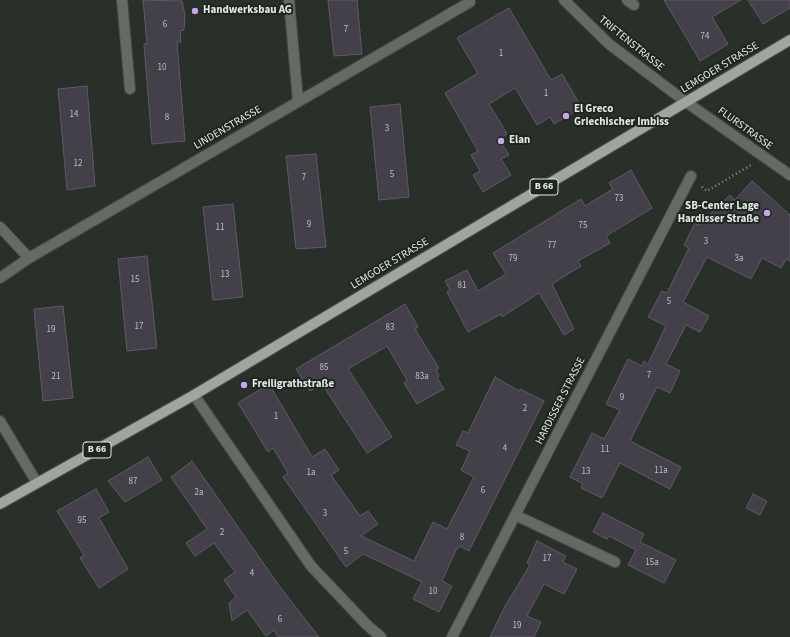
<!DOCTYPE html>
<meta charset="utf-8">
<style>
body{margin:0}
canvas{display:block;background:#283029}
</style>
<canvas width="790" height="637"></canvas>
<script>
const context = document.querySelector('canvas').getContext('2d');
context.lineJoin = 'round';
function fill(path, color) { context.fillStyle = color; context.fill(path, 'evenodd'); }
const shape = rows => new Path2D(rows.map(r => 'M' + r).join(''));
function strokePath(path, color, width, dash) { context.strokeStyle = color; context.lineWidth = width; context.lineCap = dash ? 'butt' : 'round'; context.setLineDash(dash || []); context.stroke(path); }
function write(font, color, halo, rows, align = 'center') {
  context.font = font + ' "Source Sans 3",sans-serif'; context.lineWidth = 4; context.setLineDash([]); context.textBaseline = 'middle'; context.strokeStyle = halo; context.fillStyle = color; for (const [text, x, y, turn = 0] of rows) {
    context.save(); context.translate(x, y); context.rotate((+turn || 0) * Math.PI / 180); context.textAlign = isNaN(turn) ? turn : align; if (halo) context.strokeText(text, 0, 0); context.fillText(text, 0, 0); context.restore();
  }
}
const building = shape([
 [143,0,182,1,185,15,184,30,180,31,181,42,177,42,185,141,152,144,144,44,147,44,143,0],
 [328,0,357,0,362,54,334,56,328,0],
 [664,0,741,0,712,17,728,44,700,61,664,0],
 [748,0,790,0,790,8,763,24,748,0],
 [509,8,551,80,562,74,582,108,554,124,550,117,537,125,515,88,489,104,507,134,499,139,509,155,501,159,511,175,483,192,473,175,480,171,471,155,478,151,445,93,478,73,457,38,509,8],
 [87,86,95,186,67,190,58,89,87,86],
 [400,104,409,197,379,200,370,107,400,104],
 [316,154,326,247,296,249,286,156,316,154],
 [631,170,652,208,606,236,610,243,578,261,581,266,552,284,574,329,564,335,539,293,502,317,501,314,468,332,447,292,450,290,445,281,467,270,478,291,506,274,493,253,581,199,585,206,613,189,609,183,631,170],
 [752,181,790,215,790,261,786,259,781,268,762,258,751,279,707,257,683,302,709,316,700,332,686,325,666,364,680,371,670,393,657,387,630,441,681,467,670,489,620,463,602,498,581,488,583,484,570,477,592,433,604,439,620,410,606,404,628,359,642,366,644,361,648,364,666,326,648,317,662,291,667,293,689,248,684,245,695,223,699,225,730,195,735,200,752,181],
 [233,204,243,297,213,300,203,207,233,204],
 [147,256,157,348,127,351,118,259,147,256],
 [405,304,418,327,415,329,439,368,436,370,439,376,437,378,444,389,417,404,404,383,407,380,387,346,348,369,392,437,367,453,322,384,310,391,296,369,405,304],
 [63,306,73,398,43,401,34,309,63,306],
 [495,377,519,391,520,389,544,401,469,551,460,546,456,550,442,581,452,586,439,612,413,599,422,582,393,568,363,554,346,567,283,477,288,473,273,448,268,452,238,403,269,384,312,457,325,449,339,470,331,475,360,516,368,511,378,524,361,536,414,561,433,522,447,529,474,477,461,470,470,451,456,445,463,431,468,433,495,377],
 [148,457,162,480,125,502,108,481,148,457],
 [192,461,280,587,319,637,278,637,274,630,266,636,247,610,232,621,229,603,236,597,224,580,235,572,214,543,195,556,186,543,207,529,171,477,192,461],
 [96,489,109,512,99,518,128,569,99,588,80,558,84,555,57,511,96,489],
 [753,494,767,501,760,515,746,508,753,494],
 [603,513,644,534,640,542,676,560,664,583,628,565,636,550,609,536,607,539,593,532,603,513],
 [537,541,566,556,563,562,577,569,564,594,544,584,527,616,541,622,534,637,490,637,504,608,530,565,527,563,537,541]
]);
fill(building, '#44404a');
strokePath(building, '#5e5a64', 1);
const minor = shape([
 [122,0,130,89],
 [289,0,298,101],
 [564,0,609,44,686,102,790,175],
 [627,0,634,5],
 [0,227,29,258],
 [0,278,29,258,470,2],
 [194,395,311,566,367,625,381,637],
 [0,421,37,483],
 [515,515,615,562],
 [452,637,691,176]
]);
const major = shape([
 [0,504,194,395,790,40]
]);
strokePath(minor, '#464e47', 12);
strokePath(major, '#464e47', 12);
strokePath(shape([
 [702,187,707,191,751,165]
]), '#898f8a', 2.5, [1, 3]);
strokePath(minor, '#666a67', 10);
strokePath(major, '#9ea69f', 10);
for (const [x, y, r, color] of [
 [195,11,4,"#c7a6f0"],
 [566,116,4,"#c7a6f0"],
 [501,141,4,"#c7a6f0"],
 [767,213,4,"#c7a6f0"],
 [244,385,4,"#c7a6f0"]
]) { const dot = new Path2D(); dot.arc(x, y, r, 0, 2 * Math.PI); context.fillStyle = color; context.fill(dot); strokePath(dot, '#1e2620', 1.5); }
write('9px', '#bcbfbe', null, [
 ["6",165,25],
 ["7",346,30],
 ["74",705,37],
 ["1",501,54],
 ["10",162,68],
 ["1",546,94],
 ["14",74,115],
 ["8",167,118],
 ["3",387,129],
 ["12",78,164],
 ["5",392,175],
 ["7",304,178],
 ["73",619,199],
 ["9",309,225],
 ["75",583,226],
 ["11",220,228],
 ["3",706,242],
 ["77",552,246],
 ["79",513,259],
 ["3a",739,259],
 ["13",225,275],
 ["15",135,280],
 ["81",462,286],
 ["5",669,302],
 ["17",139,327],
 ["83",390,328],
 ["19",51,330],
 ["85",324,368],
 ["7",649,376],
 ["21",56,377],
 ["83a",422,377],
 ["9",622,398],
 ["2",525,409],
 ["1",276,417],
 ["4",505,449],
 ["11",605,450],
 ["11a",661,471],
 ["13",586,472],
 ["1a",311,473],
 ["87",133,482],
 ["6",483,491],
 ["2a",199,493],
 ["3",325,514],
 ["95",82,521],
 ["2",222,533],
 ["8",462,538],
 ["5",346,552],
 ["17",547,559],
 ["15a",652,563],
 ["4",252,574],
 ["10",433,592],
 ["6",280,620],
 ["19",517,626]
]);
for (const [x, y, w] of [
 [544,187,28],
 [97,450,28]
]) { const box = new Path2D(); box.roundRect(x - w / 2, y - 8, w, 16, 3); context.fillStyle = '#1e2620'; context.fill(box); strokePath(box, '#e4e9e5', 1); }
write('bold 10px', '#e4e9e5', null, [
 ["B 66",544,187],
 ["B 66",97,450]
]);
write('bold 11px', '#e4e9e5', '#1e2620', [
 ["Handwerksbau AG",203,11],
 ["El Greco",574,110],
 ["Griechischer Imbiss",574,123],
 ["Elan",509,141],
 ["SB-Center Lage",759,207,"right"],
 ["Hardisser Straße",759,220,"right"],
 ["Freiligrathstraße",252,385]
], 'left');
write('11px', '#e4e9e5', '#1e2620', [
 ["TRIFTENSTRASSE",631,44,39],
 ["LEMGOER STRASSE",720,68,-31],
 ["LINDENSTRASSE",228,128,-30],
 ["FLURSTRASSE",745,129,36],
 ["LEMGOER STRASSE",390,264,-31],
 ["HARDISSER STRASSE",561,401,-63]
]);
</script>
